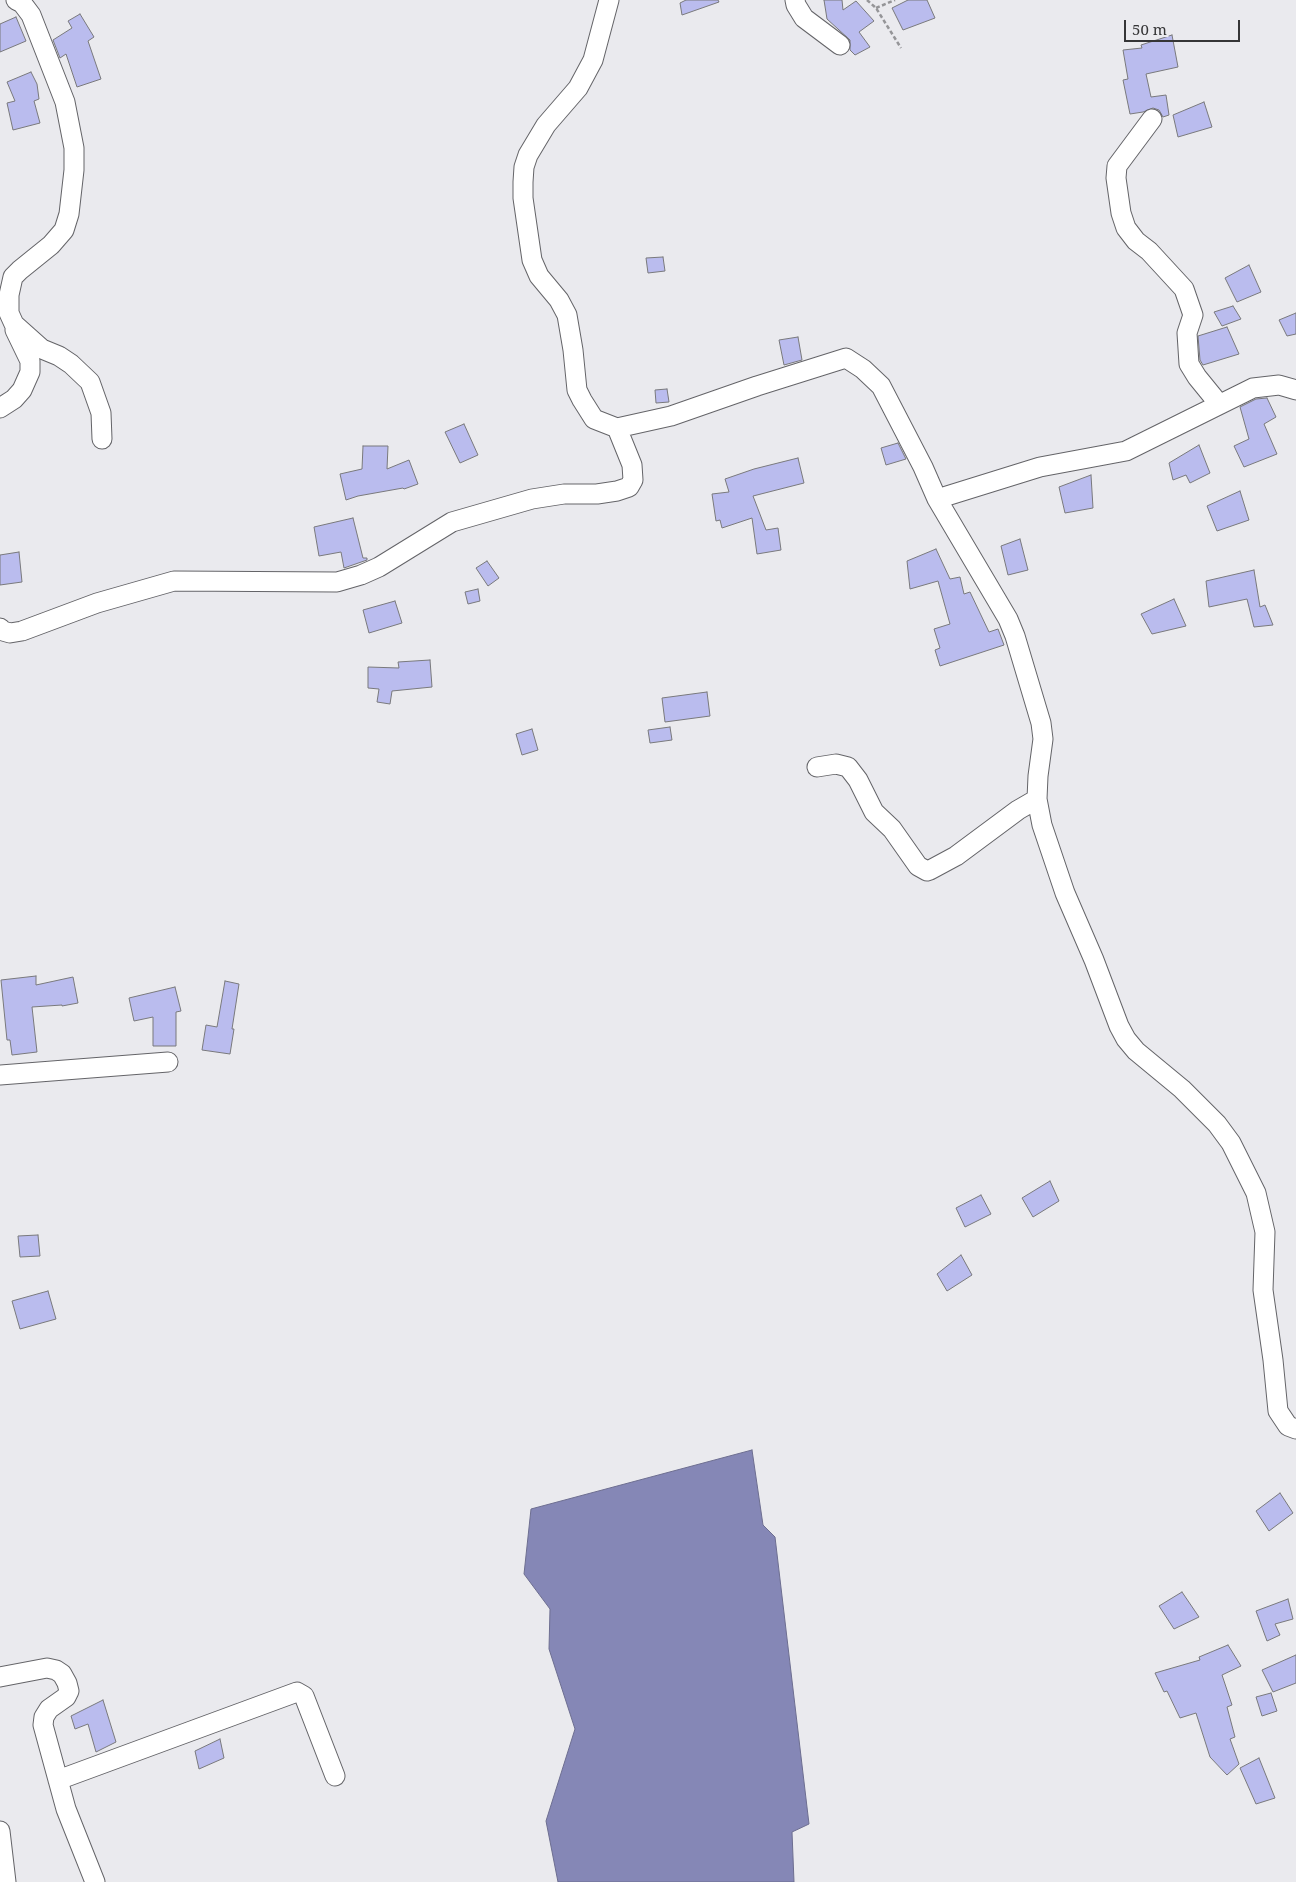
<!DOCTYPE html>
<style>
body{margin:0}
#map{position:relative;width:1296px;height:1882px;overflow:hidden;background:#eaeaee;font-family:"Noto Serif",serif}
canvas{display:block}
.scale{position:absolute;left:1124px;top:20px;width:116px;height:22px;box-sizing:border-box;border:2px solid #353536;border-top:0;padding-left:6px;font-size:15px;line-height:18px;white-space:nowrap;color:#353536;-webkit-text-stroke:4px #eaeaee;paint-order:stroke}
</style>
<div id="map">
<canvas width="1296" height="1882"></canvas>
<div class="scale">50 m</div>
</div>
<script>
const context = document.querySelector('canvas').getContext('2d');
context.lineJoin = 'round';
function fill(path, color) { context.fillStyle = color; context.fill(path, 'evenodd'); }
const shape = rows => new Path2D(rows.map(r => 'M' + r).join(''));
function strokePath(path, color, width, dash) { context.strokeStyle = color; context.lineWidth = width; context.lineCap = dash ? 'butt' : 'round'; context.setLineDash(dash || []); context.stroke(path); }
const water = shape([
 [752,1450,763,1525,775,1537,809,1824,792,1832,794,1882,558,1882,546,1821,575,1729,549,1649,550,1609,524,1574,531,1509,752,1450]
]);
fill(water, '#8587b6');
strokePath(water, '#6d6e90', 1);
const building = shape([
 [686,0,718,0,719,2,682,15,680,3,686,0],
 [824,0,842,0,843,10,856,1,874,21,859,32,870,47,855,55,850,50,850,40,827,19,824,0],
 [908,0,927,0,935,18,903,30,892,8,908,0],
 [80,14,94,37,88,41,101,79,77,87,66,54,60,58,53,40,72,28,68,21,80,14],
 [16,17,26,41,0,52,0,24,16,17],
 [1172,35,1178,67,1146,74,1151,97,1166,95,1169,115,1163,117,1159,110,1153,108,1143,112,1130,114,1123,80,1128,79,1123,50,1142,48,1141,45,1172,35],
 [31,72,37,84,39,99,34,101,40,123,13,130,7,103,15,101,7,82,31,72],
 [1204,102,1212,127,1178,137,1173,115,1204,102],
 [663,257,665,271,648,273,646,258,663,257],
 [1249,265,1261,292,1237,302,1225,278,1249,265],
 [1233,306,1241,319,1222,326,1214,312,1233,306],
 [1296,313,1296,334,1287,336,1279,320,1296,313],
 [1227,327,1239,354,1203,365,1200,360,1198,336,1227,327],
 [798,337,802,360,784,365,779,340,798,337],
 [667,389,669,402,656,403,655,390,667,389],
 [1267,398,1276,417,1264,424,1277,454,1244,467,1234,446,1249,439,1240,407,1256,399,1267,398],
 [464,424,478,455,460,463,445,432,464,424],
 [898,443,906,459,886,465,881,448,898,443],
 [1199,445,1210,473,1190,483,1186,475,1173,480,1169,463,1199,445],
 [363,446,388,446,387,469,409,460,418,484,404,489,403,488,358,496,346,500,340,474,362,469,363,446],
 [798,458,804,483,753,496,766,530,778,528,781,550,757,554,752,518,722,528,720,520,716,521,712,494,729,492,725,479,754,469,798,458],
 [1091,475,1093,508,1065,513,1059,487,1091,475],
 [1240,491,1249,520,1217,531,1207,506,1240,491],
 [353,518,363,558,367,558,367,560,344,568,341,552,319,556,314,527,353,518],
 [1020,539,1028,570,1008,575,1001,546,1020,539],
 [936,549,950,579,960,577,964,594,970,592,989,632,998,629,1004,645,940,666,935,650,940,648,934,629,950,624,938,581,910,589,907,561,936,549],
 [19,552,22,582,0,585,0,555,19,552],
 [487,561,499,578,488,586,476,568,487,561],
 [1254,570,1260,607,1265,605,1273,625,1254,627,1247,599,1209,607,1206,581,1254,570],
 [478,589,480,601,468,604,465,592,478,589],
 [1174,599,1186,626,1152,634,1141,614,1174,599],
 [395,601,402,623,369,633,363,610,395,601],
 [430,660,432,687,392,691,390,704,377,702,379,689,368,688,368,667,399,668,398,662,430,660],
 [707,692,710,716,665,722,662,698,707,692],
 [670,727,672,740,650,743,648,730,670,727],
 [532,729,538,750,522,755,516,734,532,729],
 [36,976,36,985,73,977,78,1003,62,1006,62,1005,32,1007,37,1052,12,1055,10,1040,7,1040,1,980,36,976],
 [225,981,239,984,232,1029,234,1029,230,1054,202,1050,206,1025,217,1027,225,981],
 [175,987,181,1011,176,1012,176,1046,153,1046,153,1017,134,1021,129,998,175,987],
 [1050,1181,1059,1201,1033,1217,1022,1198,1050,1181],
 [981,1195,991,1214,965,1227,956,1208,981,1195],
 [38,1235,40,1256,20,1257,18,1236,38,1235],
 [961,1255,972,1275,947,1291,937,1274,961,1255],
 [48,1291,56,1319,20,1329,12,1301,48,1291],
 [1280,1493,1293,1513,1269,1531,1256,1511,1280,1493],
 [1182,1592,1199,1617,1174,1629,1159,1606,1182,1592],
 [1288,1599,1293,1619,1275,1624,1280,1635,1267,1641,1256,1611,1288,1599],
 [1228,1645,1241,1666,1222,1675,1232,1705,1227,1707,1235,1737,1230,1739,1239,1764,1227,1775,1210,1757,1196,1713,1180,1718,1167,1691,1164,1692,1155,1673,1200,1660,1199,1657,1228,1645],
 [1296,1655,1296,1683,1273,1692,1262,1670,1296,1655],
 [1271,1693,1277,1711,1262,1716,1256,1697,1271,1693],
 [103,1700,116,1742,96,1752,88,1724,75,1729,71,1716,103,1700],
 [220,1739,224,1758,199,1769,195,1751,220,1739],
 [1259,1758,1275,1798,1256,1804,1240,1768,1259,1758]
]);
fill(building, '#babcee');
strokePath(building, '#79797c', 1);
const street = shape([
 [16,0,22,3,31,15,65,102,74,148,74,170,69,214,64,230,51,245,20,270,13,277,9,295,9,313,14,324,42,349,59,356,71,364,90,382,101,413,102,439],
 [609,0,593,60,578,88,546,125,528,155,524,167,523,182,523,198,532,260,539,276,559,300,567,315,573,350,577,390,582,400,594,419,617,428,671,416,757,386,846,358,863,369,881,386,923,467,937,499,1008,619,1015,636,1041,723,1043,739,1038,776,1037,799,1042,825,1065,893,1094,960,1119,1026,1126,1039,1136,1051,1182,1089,1217,1124,1231,1143,1256,1193,1265,1232,1263,1290,1273,1360,1278,1411,1288,1426,1296,1429],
 [795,0,796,5,804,18,840,45],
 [1152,119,1117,166,1116,178,1121,213,1126,228,1136,241,1149,251,1184,289,1193,315,1187,333,1189,364,1197,377,1219,404],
 [0,408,14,399,22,390,30,372,30,361,15,330],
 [937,499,1040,467,1126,451,1253,388,1279,385,1296,390],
 [0,628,3,631,10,633,22,631,97,603,174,581,337,582,361,575,379,567,452,522,532,499,564,494,597,494,617,491,629,487,633,480,632,465,617,428],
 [817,767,836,764,848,767,858,780,874,812,892,829,918,866,927,871,930,870,956,856,1018,810,1037,799],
 [0,1075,168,1062],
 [0,1677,47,1668,56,1670,62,1674,67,1683,69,1691,66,1697,49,1709,44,1717,43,1725,66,1809,95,1882],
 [58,1780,297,1692,304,1696,335,1776],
 [0,1831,6,1882]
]);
strokePath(street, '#646468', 21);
strokePath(shape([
 [867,0,876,8,901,48],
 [876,8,895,0]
]), '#959598', 2.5, [4, 2.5]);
strokePath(street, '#fff', 19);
</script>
